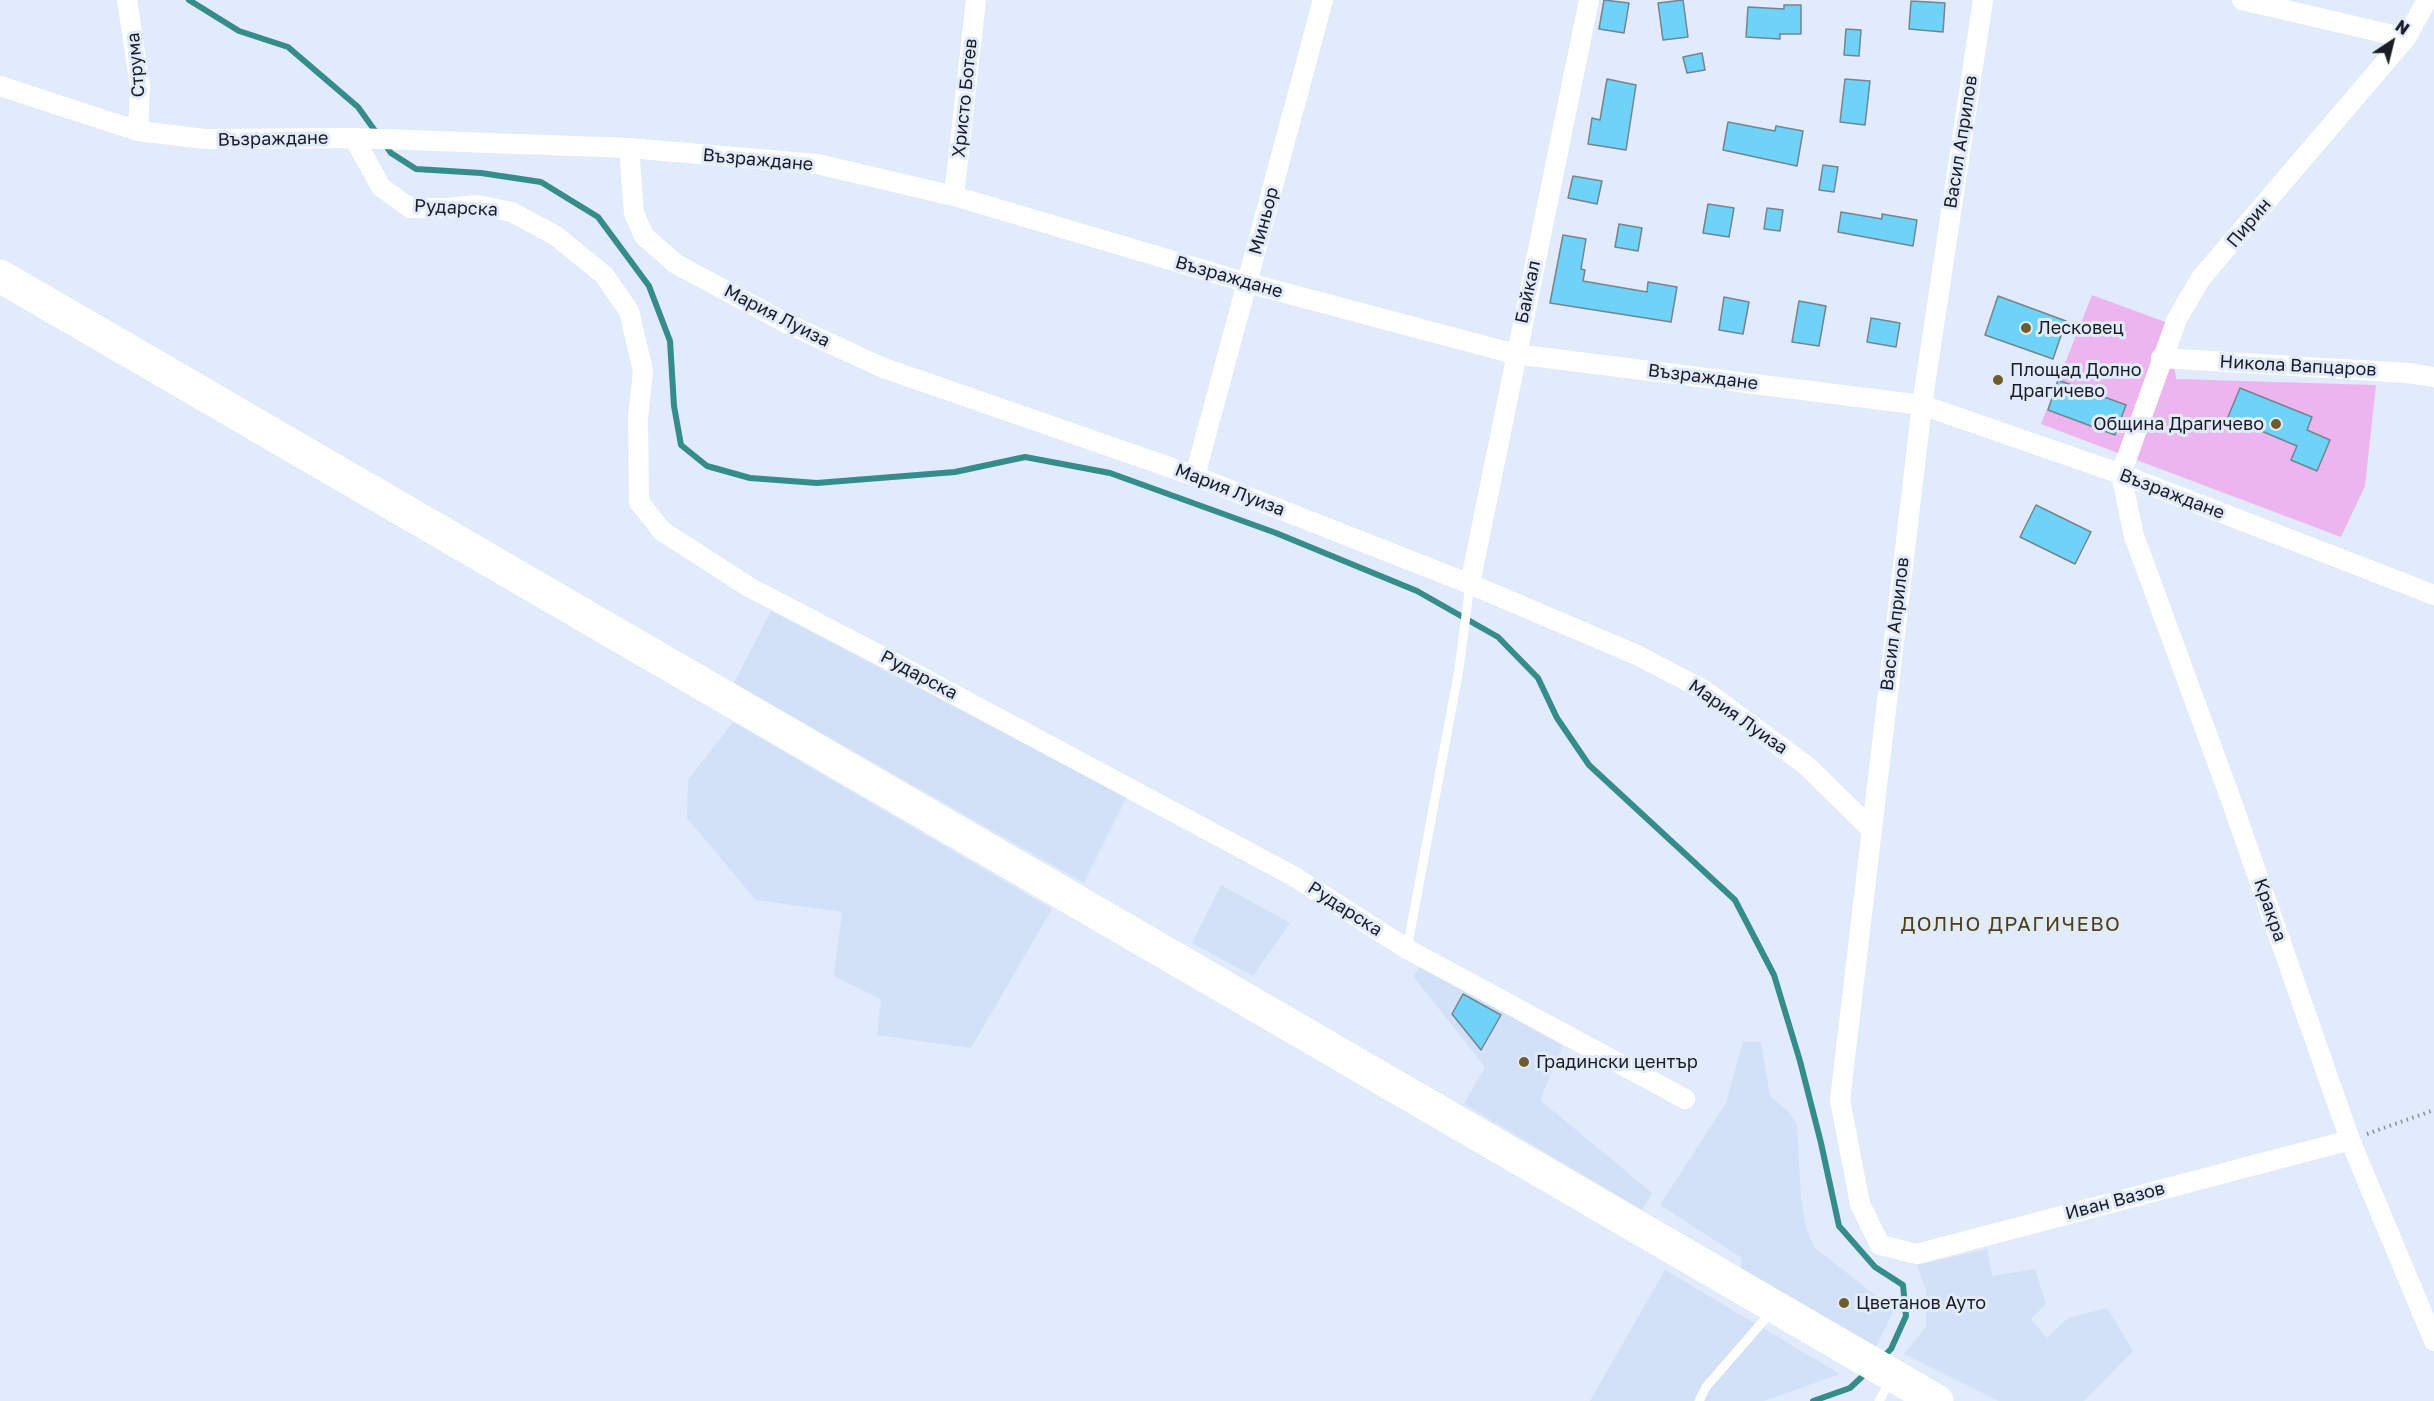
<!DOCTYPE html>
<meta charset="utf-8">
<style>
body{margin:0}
#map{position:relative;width:2434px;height:1401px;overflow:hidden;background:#e1ebfb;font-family:"Golos Text",sans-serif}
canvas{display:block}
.north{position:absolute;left:2362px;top:12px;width:60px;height:60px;-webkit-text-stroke:4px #e1ebfb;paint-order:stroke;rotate:35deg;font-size:16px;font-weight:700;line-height:24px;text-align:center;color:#1a1d23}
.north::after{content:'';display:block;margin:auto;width:21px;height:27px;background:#1a1d23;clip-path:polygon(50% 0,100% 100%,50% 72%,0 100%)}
</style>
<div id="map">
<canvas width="2434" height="1401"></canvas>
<div class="north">N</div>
</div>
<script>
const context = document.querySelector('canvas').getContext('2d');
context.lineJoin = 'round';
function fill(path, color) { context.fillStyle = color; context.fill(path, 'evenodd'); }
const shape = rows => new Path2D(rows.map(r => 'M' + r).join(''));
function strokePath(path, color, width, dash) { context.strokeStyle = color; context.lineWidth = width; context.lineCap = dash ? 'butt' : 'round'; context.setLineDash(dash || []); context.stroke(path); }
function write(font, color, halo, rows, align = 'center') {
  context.font = font + ' "Golos Text",sans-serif'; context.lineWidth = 6; context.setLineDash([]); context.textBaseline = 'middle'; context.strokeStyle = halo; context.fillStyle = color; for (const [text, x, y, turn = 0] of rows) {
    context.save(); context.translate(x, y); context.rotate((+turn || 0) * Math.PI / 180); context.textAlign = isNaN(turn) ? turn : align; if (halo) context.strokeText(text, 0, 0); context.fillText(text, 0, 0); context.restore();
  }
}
fill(shape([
 [771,611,1127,797,1084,883,734,683],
 [733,722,1052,909,971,1048,877,1035,881,999,834,976,842,912,756,900,687,818,688,780],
 [1221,885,1290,923,1253,976,1192,943],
 [1421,966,1563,1046,1540,1100,1652,1193,1642,1210,1464,1104,1485,1067,1413,976],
 [1743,1042,1761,1042,1770,1096,1789,1112,1797,1124,1801,1196,1806,1228,1814,1247,1894,1310,1876,1347,1741,1269,1742,1258,1660,1205,1726,1103],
 [1987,1249,1992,1276,2035,1269,2046,1304,2031,1319,2047,1338,2068,1318,2107,1308,2133,1351,2084,1401,1999,1401,1904,1354,1926,1327,1926,1291,1917,1265],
 [1665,1270,1840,1374,1764,1401,1590,1401]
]), '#d2e1f7');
fill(shape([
 [2092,295,2168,323,2176,379,2376,385,2365,486,2341,537,2041,424]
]), '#ecb5ef');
strokePath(shape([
 [189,0,239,31,288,47,358,107,378,135],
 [384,143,391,153,416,169,481,173,541,182,598,217,649,286,670,341,674,406,681,445,707,466,750,478,817,483,955,472,1025,457,1110,473,1276,533,1417,591,1498,637,1538,678,1557,718,1589,765,1735,900,1774,975,1800,1061,1821,1143,1839,1226,1875,1267,1903,1285,1906,1316,1891,1349,1883,1357],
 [1813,1401,1850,1388,1867,1372]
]), '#358c8b', 6);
const building = shape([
 [1604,0,1629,3,1624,33,1599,29,1604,0],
 [1683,0,1688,37,1663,40,1658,3,1683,0],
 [1911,1,1945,3,1943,32,1909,29,1911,1],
 [1784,5,1801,5,1801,34,1780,34,1780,39,1746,37,1748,7,1784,9,1784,5],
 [1846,29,1861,30,1859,56,1844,55,1846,29],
 [1702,53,1705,70,1687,73,1683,57,1702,53],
 [1607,79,1636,85,1626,150,1588,144,1592,118,1600,120,1607,79],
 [1845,79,1870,81,1865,125,1840,122,1845,79],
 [1728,122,1775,131,1776,126,1803,131,1797,166,1723,150,1728,122],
 [1823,165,1838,167,1834,192,1819,190,1823,165],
 [1573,176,1602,181,1597,204,1568,198,1573,176],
 [1708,204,1734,208,1729,237,1703,233,1708,204],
 [1767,208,1783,210,1780,231,1764,229,1767,208],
 [1841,212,1882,219,1882,214,1917,220,1913,246,1838,232,1841,212],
 [1619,224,1642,228,1638,251,1615,247,1619,224],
 [1563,235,1586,239,1581,269,1585,270,1583,281,1647,292,1648,282,1677,287,1671,322,1550,303,1563,235],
 [1998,296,2066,321,2053,359,1985,335,1998,296],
 [1724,297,1749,302,1743,334,1719,330,1724,297],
 [1799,301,1826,306,1819,346,1792,342,1799,301],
 [1871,318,1900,323,1896,347,1867,342,1871,318],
 [2058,380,2126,405,2115,435,2048,410,2058,380],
 [2240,388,2312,417,2307,430,2330,440,2317,471,2291,460,2297,446,2228,417,2240,388],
 [2036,505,2091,532,2075,564,2020,537,2036,505],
 [1463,994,1501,1015,1481,1050,1452,1014,1463,994]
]);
fill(building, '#6fd2f8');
strokePath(building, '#73858d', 1.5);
strokePath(shape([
 [2367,1134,2434,1110]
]), '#8a919c', 4, [1.5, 4.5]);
strokePath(shape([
 [1407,949,1459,669,1470,584],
 [1699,1401,1706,1387,1772,1311],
 [1879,1401,1891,1380]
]), '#fff', 9);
strokePath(shape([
 [127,0,140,86,138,131],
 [1983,0,1922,405,1840,1100,1860,1204,1880,1245,1917,1254,2350,1140],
 [2242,0,2406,38],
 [0,86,138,131,205,139,354,138,629,148,817,164,954,196,1248,283,1515,354,1922,405,2121,474,2434,595],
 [354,138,381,187,410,208,445,208,477,205,512,212,556,236,604,275,629,311,643,371,638,418,639,502,662,531,749,587,929,681,1295,877,1407,949,1685,1099],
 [629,148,634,213,644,236,676,264,786,323,881,367,1195,476,1470,584,1637,655,1704,690,1807,766,1871,829],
 [954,196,976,0],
 [2161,358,2408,373,2434,377],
 [2121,474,2134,536,2230,797,2350,1140,2434,1341],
 [2121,474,2177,319,2201,278,2406,38,2427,0],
 [1195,476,1323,0],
 [1470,584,1589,0]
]), '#fff', 20);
strokePath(shape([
 [0,276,1937,1401]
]), '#fff', 33);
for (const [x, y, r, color] of [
 [2026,328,6,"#6c5d2a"],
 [1998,380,6,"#6c5d2a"],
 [2276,424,6,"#6c5d2a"],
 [1524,1062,6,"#6c5d2a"],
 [1844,1303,6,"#6c5d2a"]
]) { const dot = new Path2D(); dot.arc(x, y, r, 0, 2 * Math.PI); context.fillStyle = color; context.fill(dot); strokePath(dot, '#e1ebfb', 2); }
write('18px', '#1a1d23', '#e1ebfb', [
 ["Струма",136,65,-95],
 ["Христо Ботев",965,98,-84],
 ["Възраждане",273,139,-1],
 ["Васил Априлов",1961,142,-81],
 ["Възраждане",758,160,5],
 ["Рударска",456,208,3],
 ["Миньор",1264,221,-75],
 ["Пирин",2249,223,-50],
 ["Възраждане",1229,277,16],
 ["Байкал",1528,292,-78],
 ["Мария Луиза",777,316,27],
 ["Никола Вапцаров",2298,366,3],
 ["Възраждане",1703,377,7],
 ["Мария Луиза",1230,490,21],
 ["Възраждане",2172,494,21],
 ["Васил Априлов",1895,624,-83],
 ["Рударска",919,675,28],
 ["Мария Луиза",1738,717,35],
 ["Рударска",1345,909,33],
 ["Кракра",2270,910,71],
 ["Иван Вазов",2115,1201,-15]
]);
write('18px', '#1a1d23', '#e1ebfb', [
 ["Лесковец",2038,328],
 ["Площад Долно",2010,370],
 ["Драгичево",2010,391],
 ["Община Драгичево",2264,424,"right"],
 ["Градински център",1536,1062],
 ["Цветанов Ауто",1856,1303]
], 'left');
context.letterSpacing = '1.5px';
write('20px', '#4c4017', '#e1ebfb', [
 ["ДОЛНО ДРАГИЧЕВО",2011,925]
]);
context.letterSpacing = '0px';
</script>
